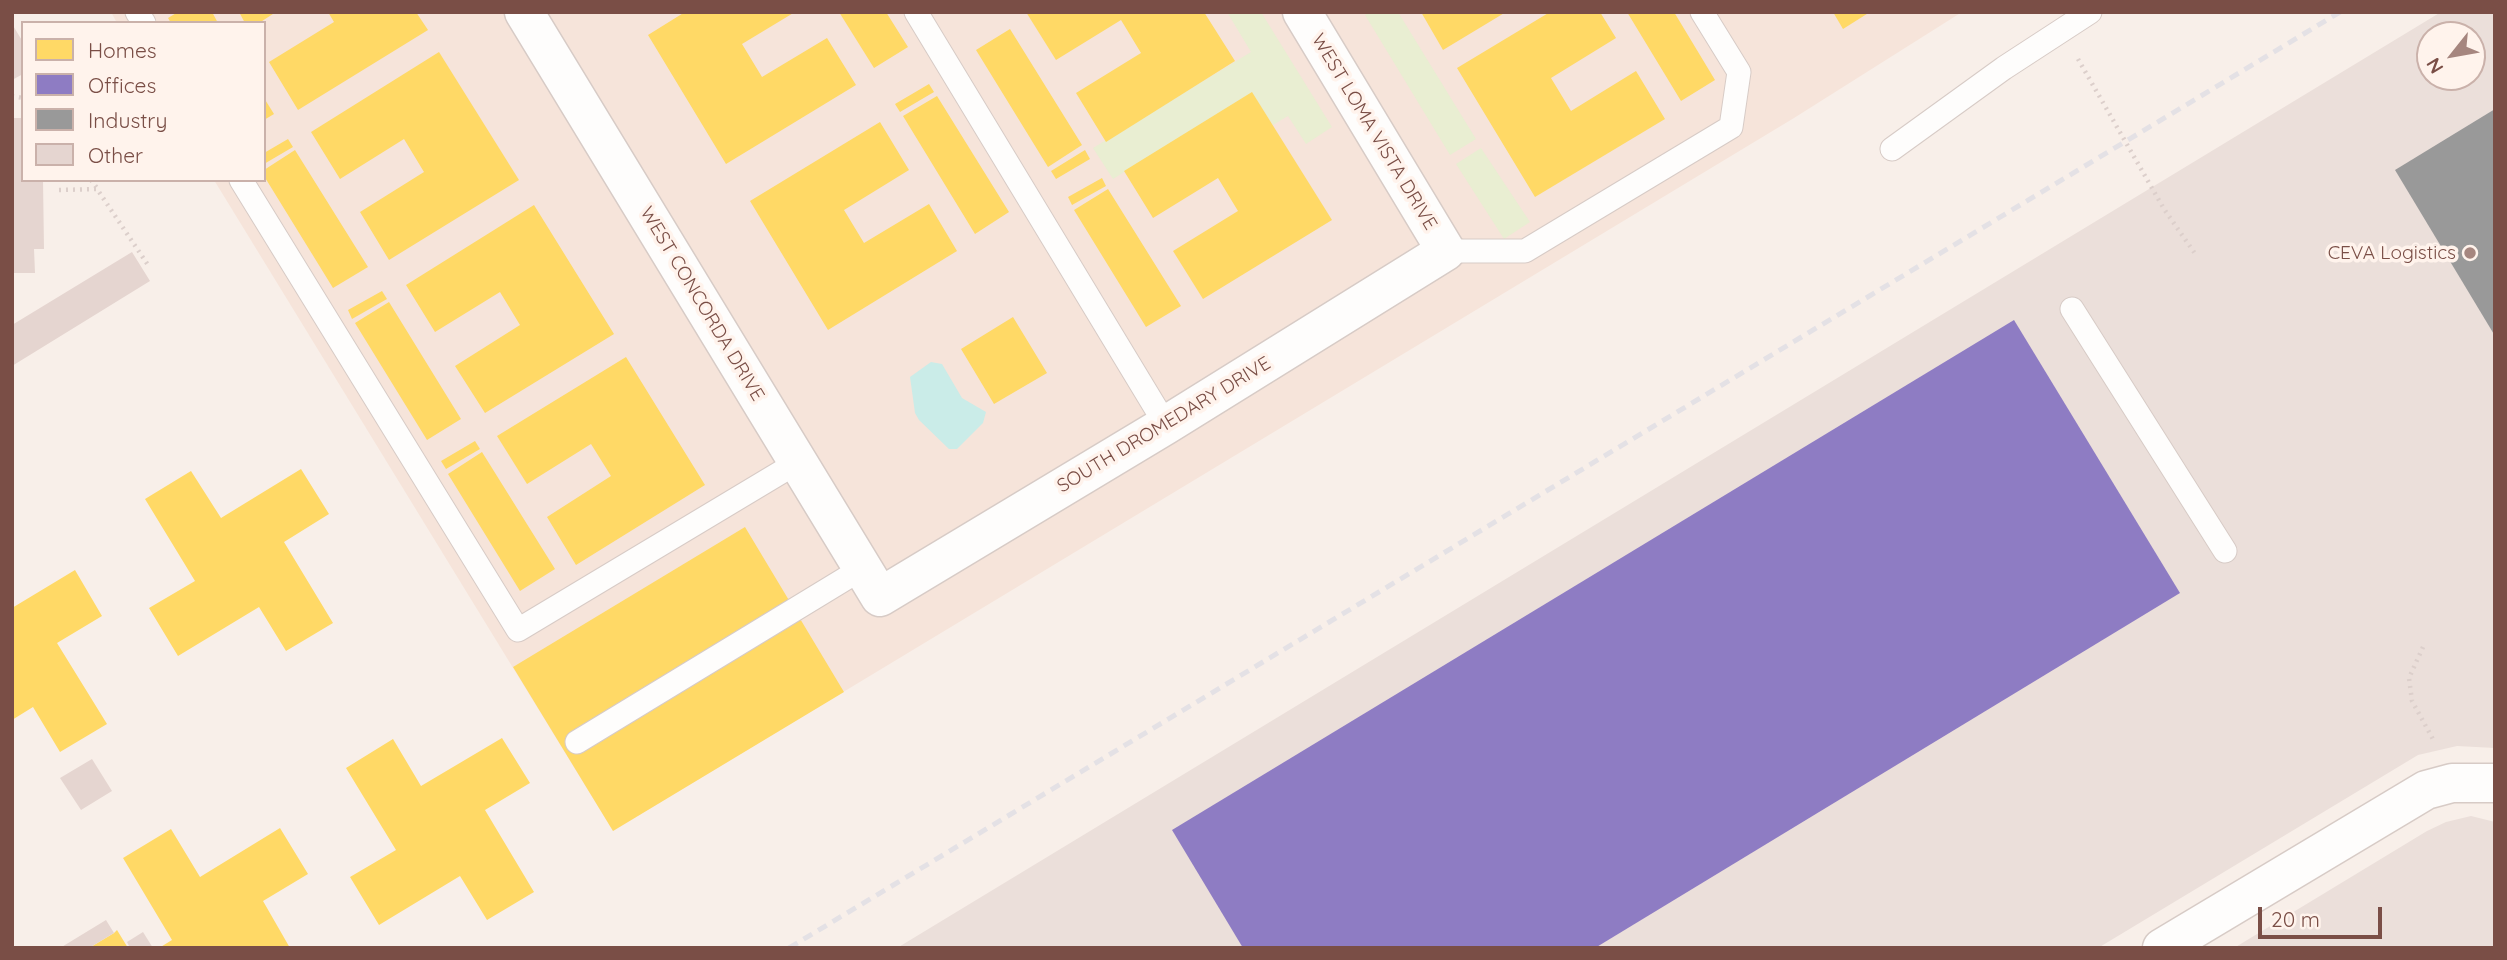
<!DOCTYPE html>
<style>
body{margin:0}
#map{position:relative;width:2507px;height:960px;overflow:hidden;background:#f8efe9;font-family:Quicksand,sans-serif}
canvas{display:block}
.frame{position:absolute;inset:0;border:14px solid #7a4e46;pointer-events:none}
.legend{position:absolute;left:21px;top:21px;width:245px;height:161px;box-sizing:border-box;background:#fff3ec;border:2px solid #cab1aa;margin:0;padding:9px 12px;list-style:none;font-size:21px;color:#7a4e46}
.legend li{display:flex;align-items:center;gap:14px;height:35px}
.legend b{width:35px;border:2px solid #cab1aa}
.north{position:absolute;left:2416px;top:21px;width:70px;height:70px;box-sizing:border-box;background:#fff3ec;border:2px solid #cab1aa;border-radius:50%;rotate:239deg;font-size:19px;font-weight:700;line-height:28px;text-align:center;color:#7a4e46}
.north::after{content:'';display:block;margin:auto;width:24px;height:32px;background:#a6867f;clip-path:polygon(50% 0,100% 100%,50% 72%,0 100%)}
.scale{position:absolute;left:2258px;top:907px;width:124px;height:32px;box-sizing:border-box;border:4px solid #7a4e46;border-top:0;padding-left:9px;font-size:21px;line-height:24px;white-space:nowrap;color:#7a4e46;-webkit-text-stroke:5px #fff3ec;paint-order:stroke}
</style>
<div id="map">
<canvas width="2507" height="960"></canvas>
<div class="frame"></div>
<ul class="legend">
<li><b style="height:19px;background:#ffd966"></b>Homes</li>
<li><b style="height:19px;background:#8e7cc3"></b>Offices</li>
<li><b style="height:19px;background:#999"></b>Industry</li>
<li><b style="height:19px;background:#e5d5d0"></b>Other</li>
</ul>
<div class="north">N</div>
<div class="scale">20 m</div>
</div>
<script>
const context = document.querySelector('canvas').getContext('2d');
context.lineJoin = 'round';
function fill(path, color) { context.fillStyle = color; context.fill(path, 'evenodd'); }
const shape = rows => new Path2D(rows.map(r => 'M' + r).join(''));
function strokePath(path, color, width, dash) { context.strokeStyle = color; context.lineWidth = width; context.lineCap = dash ? 'butt' : 'round'; context.setLineDash(dash || []); context.stroke(path); }
function write(font, color, halo, rows, align = 'center') {
  context.font = font + ' Quicksand,sans-serif'; context.lineWidth = 7; context.setLineDash([]); context.textBaseline = 'middle'; context.strokeStyle = halo; context.fillStyle = color; for (const [text, x, y, turn = 0] of rows) {
    context.save(); context.translate(x, y); context.rotate((+turn || 0) * Math.PI / 180); context.textAlign = isNaN(turn) ? turn : align; if (halo) context.strokeText(text, 0, 0); context.fillText(text, 0, 0); context.restore();
  }
}
fill(shape([
 [111,12,1962,12,1794,118,613,831,214,180,264,180,264,23,117,23]
]), '#f6e4da');
fill(shape([
 [2441,12,2495,12,2495,748,2457,746,2418,755,2098,948,897,948],
 [2430,35,2472,35,2472,77,2430,77],
 [2471,816,2495,822,2495,948,2234,948,2427,831,2446,822]
]), '#ebdfda');
fill(shape([
 [1227,12,1261,12,1332,127,1306,144,1288,116,1273,125,1252,93,1113,179,1093,148,1251,52],
 [1369,12,1398,12,1476,139,1450,155,1365,15],
 [1481,148,1530,222,1504,239,1456,164]
]), '#e9eed2');
fill(shape([
 [931,362,942,364,962,398,986,412,983,423,957,449,949,449,919,420,915,413,910,377]
]), '#caece8');
fill(shape([
 [178,12,212,12,218,23,171,23,168,18],
 [239,12,276,12,259,23,245,23],
 [328,12,416,12,428,30,298,110,269,62,334,22],
 [685,12,795,12,742,44,762,77,827,38,856,85,726,164,648,35],
 [839,12,886,12,908,47,874,68],
 [1026,12,1204,12,1235,61,1106,142,1076,93,1141,53,1121,20,1056,60],
 [1421,12,1506,12,1443,50],
 [1550,12,1600,12,1616,38,1551,78,1571,111,1636,71,1665,119,1535,197,1457,68],
 [1627,12,1674,12,1715,80,1681,101],
 [1833,12,1870,12,1843,29],
 [1010,29,1082,145,1048,167,976,50],
 [439,52,519,180,389,260,360,212,424,172,404,139,340,179,311,132],
 [929,84,934,92,900,112,895,104],
 [1252,92,1332,220,1203,299,1173,251,1238,211,1218,178,1153,218,1124,171],
 [937,96,1009,212,975,234,903,116],
 [264,98,274,114,264,120],
 [880,122,909,170,844,210,864,243,929,204,957,251,828,330,750,201],
 [288,139,293,147,264,164,264,153],
 [295,150,368,267,333,288,264,176,264,170],
 [1085,150,1090,159,1056,179,1051,171],
 [1102,178,1106,186,1072,205,1068,197],
 [1108,189,1181,306,1146,327,1074,210],
 [534,205,614,334,485,413,455,366,520,325,500,292,435,332,406,285],
 [382,291,387,299,352,319,348,310],
 [389,302,461,419,427,440,355,323],
 [1013,317,1047,373,994,404,961,349],
 [626,357,705,485,576,565,547,517,611,476,591,444,527,484,497,436],
 [475,441,480,449,446,469,441,461],
 [482,452,555,569,520,591,448,474],
 [301,469,329,514,284,542,333,623,286,651,259,607,178,656,149,608,195,581,145,499,191,471,221,518],
 [745,527,844,692,613,831,513,667],
 [75,570,102,616,57,643,107,724,60,752,33,707,12,720,12,608],
 [502,738,530,783,485,810,534,892,487,920,460,876,379,925,350,877,396,850,346,768,393,739,421,786],
 [280,828,308,874,263,901,290,948,159,948,172,940,123,858,171,829,200,877],
 [117,930,128,948,89,948,114,933]
]), '#ffd966');
fill(shape([
 [2014,320,2180,593,1595,948,1243,948,1172,830]
]), '#8e7cc3');
fill(shape([
 [2495,109,2495,336,2395,170]
]), '#999');
fill(shape([
 [12,24,23,42,23,74,12,80],
 [12,118,23,118,23,180,43,180,44,249,34,249,35,273,12,273],
 [132,252,150,281,12,366,12,325],
 [92,759,112,791,81,810,60,778],
 [106,920,114,933,89,948,60,948],
 [143,932,153,948,130,948,127,942]
]), '#e5d5d0');
const service = shape([
 [137,12,144,23],
 [916,12,1166,425],
 [1892,149,2004,68,2090,12],
 [241,180,518,630,798,462],
 [1446,251,1525,251,1731,127,1739,72,1702,12],
 [2072,309,2225,551],
 [577,742,863,568]
]);
const minor = shape([
 [524,12,880,597,1166,425,1446,251,1302,12],
 [2162,948,2426,790,2452,783,2495,783]
]);
strokePath(service, '#d7cbc6', 25);
strokePath(minor, '#d7cbc6', 41);
strokePath(shape([
 [2078,59,2164,209,2196,255],
 [12,96,23,98],
 [91,180,97,188],
 [59,190,97,189,148,265],
 [2423,647,2409,678,2412,701,2434,741]
]), '#dccfcb', 4.5, [2, 5]);
strokePath(service, '#fefdfc', 23);
strokePath(minor, '#fefdfc', 38);
strokePath(shape([
 [789,948,2340,12]
]), '#e4e1e5', 5, [10, 7]);
for (const [x, y, r, color] of [
 [2470,253,7,"#a6867f"]
]) { const dot = new Path2D(); dot.arc(x, y, r, 0, 2 * Math.PI); context.fillStyle = color; context.fill(dot); strokePath(dot, '#fff3ec', 2.5); }
write('19px', '#7a4e46', '#fff3ec', [
 ["WEST LOMA VISTA DRIVE",1374,132,59],
 ["WEST CONCORDA DRIVE",702,304,59],
 ["SOUTH DROMEDARY DRIVE",1164,425,-31]
]);
write('19px', '#7a4e46', '#fff3ec', [
 ["CEVA Logistics",2456,253]
], 'right');
</script>
